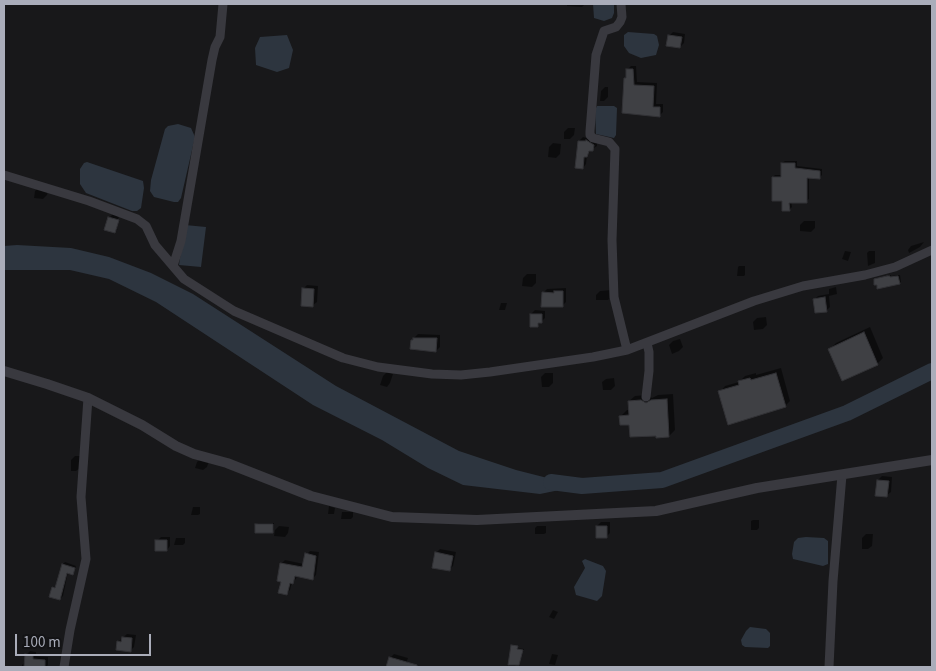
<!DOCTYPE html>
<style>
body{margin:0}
#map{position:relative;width:936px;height:671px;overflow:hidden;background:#18181a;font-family:"Source Sans 3",sans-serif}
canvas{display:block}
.frame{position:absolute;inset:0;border:5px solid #aaadba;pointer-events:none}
.scale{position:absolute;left:15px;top:634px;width:136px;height:22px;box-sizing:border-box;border:2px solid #aaadba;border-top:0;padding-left:6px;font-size:15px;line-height:18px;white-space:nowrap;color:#aaadba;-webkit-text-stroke:4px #131315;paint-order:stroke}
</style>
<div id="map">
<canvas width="936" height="671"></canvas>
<div class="frame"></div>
<div class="scale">100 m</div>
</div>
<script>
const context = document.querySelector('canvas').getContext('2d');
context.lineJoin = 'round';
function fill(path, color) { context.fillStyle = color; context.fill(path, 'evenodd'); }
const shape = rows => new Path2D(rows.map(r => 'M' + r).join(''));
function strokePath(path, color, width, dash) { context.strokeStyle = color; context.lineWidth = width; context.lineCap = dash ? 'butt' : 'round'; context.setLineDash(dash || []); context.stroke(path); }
fill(shape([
 [593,4,614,4,614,13,612,18,604,21,594,18],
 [628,32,654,34,657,36,659,45,656,55,641,58,629,53,624,46,624,35],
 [287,35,293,50,289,68,277,72,256,65,255,48,260,37],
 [597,106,614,106,617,108,616,135,614,138,596,134,595,110],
 [178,124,191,128,195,137,181,198,178,202,174,202,154,197,150,191,151,180,165,129,168,126],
 [87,162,143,181,144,188,141,208,137,211,132,211,86,193,80,184,80,169,84,163],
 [185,225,206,227,201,267,179,265],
 [17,245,71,248,109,257,151,273,193,294,336,386,459,451,516,470,579,486,540,494,463,485,428,468,382,440,313,405,156,302,109,279,70,270,4,270,4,246],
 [806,537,824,538,828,541,828,564,823,566,793,559,792,554,794,542,798,538],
 [585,559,603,566,606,571,602,596,597,601,576,595,574,587,585,568,582,561],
 [750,627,766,629,770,633,770,646,768,648,745,647,742,645,741,640,746,631]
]), '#2d353f');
fill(shape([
 [567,4,585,4,582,7,567,6],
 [673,32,685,34,684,43,680,47,669,36],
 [631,66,636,66,637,82,657,83,656,104,663,104,663,112,659,116,625,78,627,76,627,70],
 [605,87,608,87,608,97,604,101,600,101,601,91],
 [568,128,575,128,574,135,570,139,564,139,564,132],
 [583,137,597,141,597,146,591,150,587,155,586,164,583,168,579,141],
 [553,143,561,144,560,154,556,158,548,157,549,147],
 [785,161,797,161,797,166,822,169,822,175,820,177,809,177,809,199,806,201,791,201,792,207,789,210,783,200,773,177,775,175,782,175,782,163],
 [39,187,48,190,47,195,43,199,34,198,35,191],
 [113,214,119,216,115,229,118,229,115,231,109,218],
 [804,221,815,221,815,228,811,232,800,231,800,225],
 [924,242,920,247,909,253,908,250,911,246],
 [845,251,851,252,848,261,842,259],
 [869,251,875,251,875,263,868,266,867,253],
 [739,266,745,266,745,275,744,276,737,276,738,267],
 [527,274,536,274,536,283,532,287,522,286,523,278],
 [891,275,891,276,900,275,901,282,899,283,875,280],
 [307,285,318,286,317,302,313,305,303,289],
 [836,287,837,294,829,296,830,307,826,311,814,300,818,296,829,294,829,289],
 [566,288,566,302,562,306,543,293,547,289],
 [611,290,612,296,608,300,596,300,596,295,600,291],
 [501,303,507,303,505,310,499,310],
 [535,310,545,311,545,318,537,326,531,314],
 [766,317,767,325,763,329,754,330,753,322,757,318],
 [870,327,883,358,877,364,830,349,836,343],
 [418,334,440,335,440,347,436,351,412,340],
 [680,339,683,347,679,351,672,354,669,345,673,341],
 [781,368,790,401,785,406,720,392,725,386,739,382,745,376,756,373,756,375],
 [387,372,393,374,390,383,387,387,380,385,383,376],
 [545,373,553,373,553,383,549,387,542,387,541,377],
 [614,378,615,386,611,390,603,390,602,382,606,379],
 [673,394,675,430,669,436,657,434,630,423,621,416,627,410,629,410,629,401,635,396,647,395,652,398,658,395],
 [75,456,81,456,80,468,76,471,71,471,71,460],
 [201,458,209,461,207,467,203,470,195,468,197,462],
 [882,476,892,477,891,492,887,495,878,480],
 [329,506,335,508,334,514,328,514],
 [193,507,200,507,200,514,198,515,191,515],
 [342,512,353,512,353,517,351,519,341,519],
 [753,520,759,520,759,528,757,530,751,530,751,521],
 [601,522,610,522,610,533,606,537,597,526],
 [258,523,274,523,274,530,272,531,257,525],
 [279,526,289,527,288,533,285,537,274,536,275,530],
 [537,526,546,526,546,533,544,534,535,534,535,528],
 [866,534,873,534,872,546,868,549,862,549,862,538],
 [161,537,170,537,170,546,167,550,157,541],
 [176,538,185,538,185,543,183,545,174,545],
 [440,549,456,552,453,566,449,570,436,553],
 [310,551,319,552,316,575,312,579,297,575,296,579,292,582,290,590,286,594,282,581,281,564,285,560,304,564,307,554],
 [65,562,76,566,73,573,68,572,63,596,60,599,53,588,57,586,63,564],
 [553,610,558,612,554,619,549,617],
 [127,634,136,635,134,647,130,651,118,642],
 [516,648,524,649,520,662,516,663,515,667,508,667,510,658],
 [30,651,36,652,36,656,48,657,48,665,46,667,22,667,22,665,26,661,26,655],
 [394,654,408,658,405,667,388,667,390,658],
 [552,654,558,655,555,665,549,664]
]), '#0007');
strokePath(shape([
 [551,482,582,486,662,480,847,413,932,371]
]), '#2d353f', 16);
const building = shape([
 [668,35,682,37,680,48,666,46,668,35],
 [626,69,633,69,634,85,654,86,653,107,660,107,660,117,622,113,624,78,626,78,626,69],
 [586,140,594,145,593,151,589,151,587,157,584,157,583,169,575,168,578,141,586,141,586,140],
 [781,163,795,163,795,168,820,171,820,179,807,178,807,203,789,203,790,211,782,211,782,201,772,201,772,177,781,177,781,163],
 [108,217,119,220,115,233,104,230,108,217],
 [887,276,890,276,890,277,898,276,900,284,877,289,877,285,874,285,874,279,887,276],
 [302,288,314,289,313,307,301,306,302,288],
 [554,291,563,291,563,307,541,307,542,292,554,293,554,291],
 [825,297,827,312,815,313,813,299,825,297],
 [530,314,542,314,542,323,538,323,538,327,530,327,530,314],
 [864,332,878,365,842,381,828,349,864,332],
 [413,338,437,338,436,352,410,349,411,340,413,340,413,338],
 [776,373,786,407,728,425,718,391,739,385,738,381,750,378,751,380,776,373],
 [667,399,669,437,656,438,656,436,630,437,629,425,620,425,619,416,629,415,628,401,641,400,646,403,651,400,667,399],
 [877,480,889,481,887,497,875,496,877,480],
 [255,524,273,524,273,533,255,533,255,524],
 [596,526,607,526,607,538,596,538,596,526],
 [155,540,167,540,167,551,155,551,155,540],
 [435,552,453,556,450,571,432,568,435,552],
 [305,553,316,556,313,580,295,576,293,584,290,583,287,595,278,593,281,582,277,581,280,563,302,567,305,553],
 [62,564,75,568,73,575,67,573,60,600,49,597,52,587,55,588,62,564],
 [122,637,132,638,131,652,116,650,117,641,121,642,122,637],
 [511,645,518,646,517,649,523,650,519,665,508,665,511,645],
 [25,654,33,655,33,659,45,660,45,667,24,667,25,654],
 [389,657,417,665,417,667,386,667,389,657]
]);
fill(building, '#3f4044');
strokePath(building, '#323236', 1);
strokePath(shape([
 [621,4,622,17,620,22,616,27,604,31,596,55,590,131,590,135,593,138,609,142,615,149,612,240,614,297,627,350],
 [4,175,89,201,137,219,146,226,155,245,184,279,234,311,343,358,378,367,432,374,461,375,490,372,593,357,627,350,754,301,803,286,865,275,895,267,932,250],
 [173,266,181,241,212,60,215,47,220,37,223,4],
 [646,397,649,371,649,352,647,343],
 [64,667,70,630,86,559,81,497,88,398],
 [829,667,833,581,842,475]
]), '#39393f', 9);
strokePath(shape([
 [4,371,47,384,88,398,142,425,176,446,194,454,227,463,311,496,392,517,477,520,656,511,757,488,932,460]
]), '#39393f', 10);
</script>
